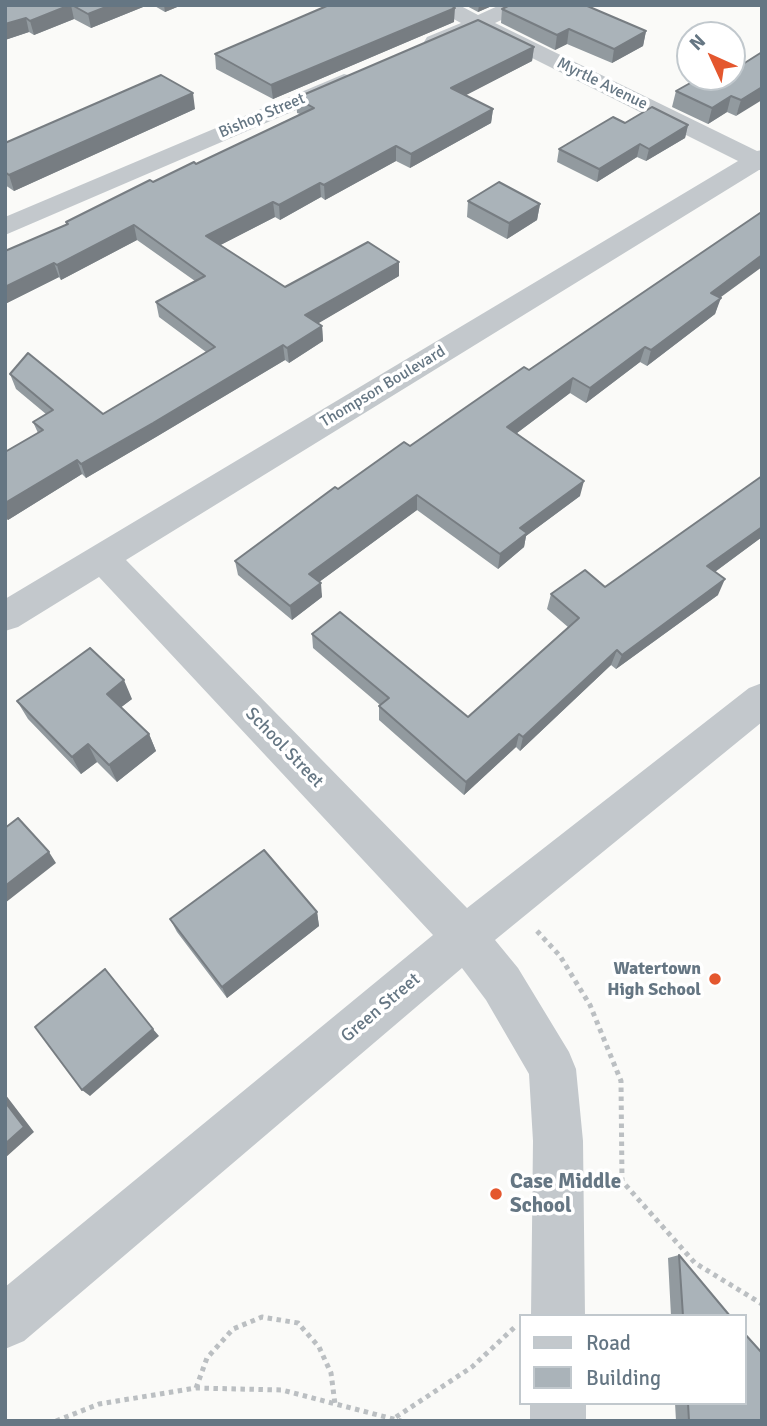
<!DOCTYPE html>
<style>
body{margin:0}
#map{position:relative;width:767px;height:1426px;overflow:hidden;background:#fafaf8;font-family:Signika,sans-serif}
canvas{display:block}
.frame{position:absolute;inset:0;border:7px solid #657683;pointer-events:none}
.legend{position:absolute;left:519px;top:1314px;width:228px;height:91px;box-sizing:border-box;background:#fff;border:2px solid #c1c8cd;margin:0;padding:9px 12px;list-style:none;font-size:21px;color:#657683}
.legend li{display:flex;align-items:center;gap:14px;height:35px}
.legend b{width:35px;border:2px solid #c1c8cd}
.north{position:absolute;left:676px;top:21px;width:70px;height:70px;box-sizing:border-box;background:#fff;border:2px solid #c1c8cd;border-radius:50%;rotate:315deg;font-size:19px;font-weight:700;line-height:28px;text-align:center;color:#657683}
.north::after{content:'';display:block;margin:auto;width:24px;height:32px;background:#e4572e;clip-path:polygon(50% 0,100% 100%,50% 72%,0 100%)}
</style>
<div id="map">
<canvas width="767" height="1426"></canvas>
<div class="frame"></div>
<ul class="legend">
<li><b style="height:9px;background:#c3c8cc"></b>Road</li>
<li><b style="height:19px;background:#aab3b9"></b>Building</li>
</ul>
<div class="north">N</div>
</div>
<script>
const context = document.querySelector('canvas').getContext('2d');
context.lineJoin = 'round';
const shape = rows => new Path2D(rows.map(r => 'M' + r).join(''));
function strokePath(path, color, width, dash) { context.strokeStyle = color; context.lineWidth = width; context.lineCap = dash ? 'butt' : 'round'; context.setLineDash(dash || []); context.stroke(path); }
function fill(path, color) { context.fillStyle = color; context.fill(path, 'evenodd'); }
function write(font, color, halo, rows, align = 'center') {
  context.font = font + ' Signika,sans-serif'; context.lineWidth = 7; context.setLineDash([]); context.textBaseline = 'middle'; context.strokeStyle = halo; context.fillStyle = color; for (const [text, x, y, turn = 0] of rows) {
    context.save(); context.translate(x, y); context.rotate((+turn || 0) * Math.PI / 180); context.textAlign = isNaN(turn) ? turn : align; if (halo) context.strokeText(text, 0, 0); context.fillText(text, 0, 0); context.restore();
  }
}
strokePath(shape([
 [537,931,560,956,590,1005,621,1081,622,1181,695,1263,762,1304],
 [196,1388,207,1358,233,1329,262,1317,298,1323,319,1347,331,1373,335,1404],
 [396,1417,472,1367,517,1325],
 [56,1421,99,1404,196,1388,282,1390,401,1421]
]), '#bbbfc2', 5, [4.5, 4.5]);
fill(shape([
 [432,5,459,5,478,15,500,5,528,5,525,9,495,23,757,151,762,150,762,170,759,170,126,560,467,908,749,688,762,683,762,722,495,940,518,968,569,1052,576,1069,583,1141,585,1316,531,1316,533,1141,529,1074,486,1000,462,968,24,1341,5,1349,5,1287,433,935,99,577,18,627,5,631,5,599,738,161,478,31,443,47,427,47,424,42,427,37,461,23,435,9,432,5],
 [344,74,352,76,355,81,352,86,5,235,5,217,344,74],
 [530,1403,586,1403,586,1421,530,1421,530,1403]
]), '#c3c8cc');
fill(shape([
 [5,5,148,5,91,28,74,19,34,35,29,32,5,40],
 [153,5,182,5,165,12],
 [465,5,494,5,478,12],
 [502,9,646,31,643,46,612,63,567,44,555,50,501,23],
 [454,22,273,99,216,69,215,54],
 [534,47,532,61,465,95,493,109,491,123,410,168,396,161,325,200,321,197,280,220,275,217,220,245,285,287,399,276,318,323,322,326,323,341,289,363,285,360,156,437,86,478,82,474,8,520,5,518,5,452,38,433,33,422,46,414,16,389,10,374,103,414,206,352,159,317,156,302,195,281,137,240,61,280,59,277,5,304,5,251,66,225,66,222,196,164,300,114,297,113,296,98],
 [762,52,736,116,727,112,708,124,672,107,676,91,732,77],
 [195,109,14,191,5,185,5,143],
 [625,123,688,125,685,138,646,161,637,157,597,182,557,162,559,149],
 [468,201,540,204,537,220,507,239,467,217],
 [720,298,715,314,647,366,640,362,586,403,570,393,517,433,580,496,526,536,524,547,498,569,417,510,319,582,322,597,292,620,238,575,235,561,338,489,410,446,529,370],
 [762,476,762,537,715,572,718,595,616,669,611,665,520,751,516,747,464,795,379,720,379,706,380,705,313,648,312,634,468,717,568,627,547,609,551,594,605,587],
 [132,699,121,707,149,734,156,751,117,782,97,762,81,774,28,719,17,701],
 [317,912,319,926,227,998,177,932,170,919],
 [679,1255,730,1316,671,1316,668,1258],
 [675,1403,744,1403,762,1421,676,1421]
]), '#929a9f');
fill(shape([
 [70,5,71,5,74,19,34,35,30,21],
 [111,5,148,5,91,28,88,14],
 [164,5,182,5,165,12],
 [479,5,494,5,478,12],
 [455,8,454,22,273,99,271,85],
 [26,18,29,32,5,40,5,24],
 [569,29,567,44,555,50,557,35],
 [646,31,643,46,612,63,614,49],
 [534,47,532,61,451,103,451,88],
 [762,87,762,100,736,116,741,100],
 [193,93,195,109,14,191,9,175],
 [731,96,727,112,708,124,712,108],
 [493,109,491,123,410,168,411,154],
 [688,125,685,138,646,161,649,149],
 [640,144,637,157,597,182,599,169],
 [396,146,396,161,325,200,324,185],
 [320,183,321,197,280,220,279,205],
 [273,202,275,217,209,251,206,236],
 [540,204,537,220,507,239,509,223],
 [134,225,137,240,61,280,57,265],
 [762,255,762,267,706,308,711,293],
 [399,262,399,276,307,330,305,315],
 [54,263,59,277,5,304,5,287],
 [721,298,715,314,647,366,651,350],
 [322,326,323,341,289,363,287,348],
 [283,345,285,360,156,437,86,478,81,464],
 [645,347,640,362,586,403,590,388],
 [573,378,570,393,505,442,507,427],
 [77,460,82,474,8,520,5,515,5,503],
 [584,481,580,496,526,536,524,547,498,569,500,554,520,528],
 [417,495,417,510,311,588,309,574],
 [762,527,762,537,701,582,707,566],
 [725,579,718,595,616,669,622,655],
 [321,583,322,597,292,620,290,606],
 [617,650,611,665,520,751,523,737],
 [124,680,132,699,115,712,107,694],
 [149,734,156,751,117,782,109,765],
 [519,734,516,747,464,795,466,782],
 [88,744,97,762,81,774,72,757],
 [49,852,56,863,5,903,5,886],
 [317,912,319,926,227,998,222,987],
 [153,1029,159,1036,90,1096,82,1090],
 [5,1094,34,1132,5,1158]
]), '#777d82');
const building = shape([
 [5,5,70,5,30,21,26,18,5,24,5,5],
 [72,5,111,5,88,14,72,5],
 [329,5,450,5,455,8,271,85,215,54,329,5],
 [510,5,585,5,646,31,614,49,569,29,557,35,502,9,510,5],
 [478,20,534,47,451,88,493,109,411,154,396,146,324,185,320,183,279,205,273,202,206,236,285,287,368,242,399,262,305,315,322,326,287,348,283,345,153,423,81,464,77,460,5,503,5,452,43,430,33,422,53,410,10,374,28,353,103,414,215,347,156,302,205,276,134,225,57,265,54,263,5,287,5,251,68,224,66,222,150,180,153,182,194,162,196,164,314,108,296,98,478,20],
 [762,52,762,87,741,100,731,96,712,108,676,91,701,77,732,77,732,71,762,52],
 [161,75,193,93,9,175,5,172,5,143,161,75],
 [652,107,688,125,649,149,640,144,599,169,559,149,613,117,625,123,652,107],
 [499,182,540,204,509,223,468,201,499,182],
 [760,213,762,214,762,255,711,293,721,298,651,350,645,347,590,388,573,378,507,427,584,481,520,528,527,533,500,554,417,495,309,574,321,583,290,606,235,561,335,487,338,489,404,442,410,446,524,367,529,370,760,213],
 [762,476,762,527,707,566,725,579,622,655,617,650,523,737,519,734,466,782,379,706,389,698,312,634,340,612,468,717,579,618,551,594,585,570,605,587,762,476],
 [90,648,124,680,107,694,149,734,109,765,88,744,72,757,17,701,90,648],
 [18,818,49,852,5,886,5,828,18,818],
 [264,850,317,912,222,987,170,919,264,850],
 [105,969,153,1029,82,1090,35,1027,105,969],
 [5,1102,24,1127,5,1144,5,1102],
 [679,1255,730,1316,683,1316,679,1255],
 [744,1333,762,1353,762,1421,689,1421,688,1403,744,1403,744,1333]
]);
fill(building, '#aab3b9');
strokePath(building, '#777d82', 2);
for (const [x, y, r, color] of [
 [715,979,7,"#e4572e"],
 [496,1194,7,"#e4572e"]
]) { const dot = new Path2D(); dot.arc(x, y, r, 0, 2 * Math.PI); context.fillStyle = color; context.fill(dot); strokePath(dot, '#fff', 2.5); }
write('16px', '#657683', '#fff', [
 ["Myrtle Avenue",602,84,26],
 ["Bishop Street",262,116,-23],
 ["Thompson Boulevard",383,387,-31]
]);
write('18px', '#657683', '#fff', [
 ["School Street",284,748,46],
 ["Green Street",381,1008,-40]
]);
write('bold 18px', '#657683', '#fff', [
 ["Watertown",701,969],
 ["High School",701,990]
], 'right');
write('bold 21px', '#657683', '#fff', [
 ["Case Middle",510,1182],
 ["School",510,1206]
], 'left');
</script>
